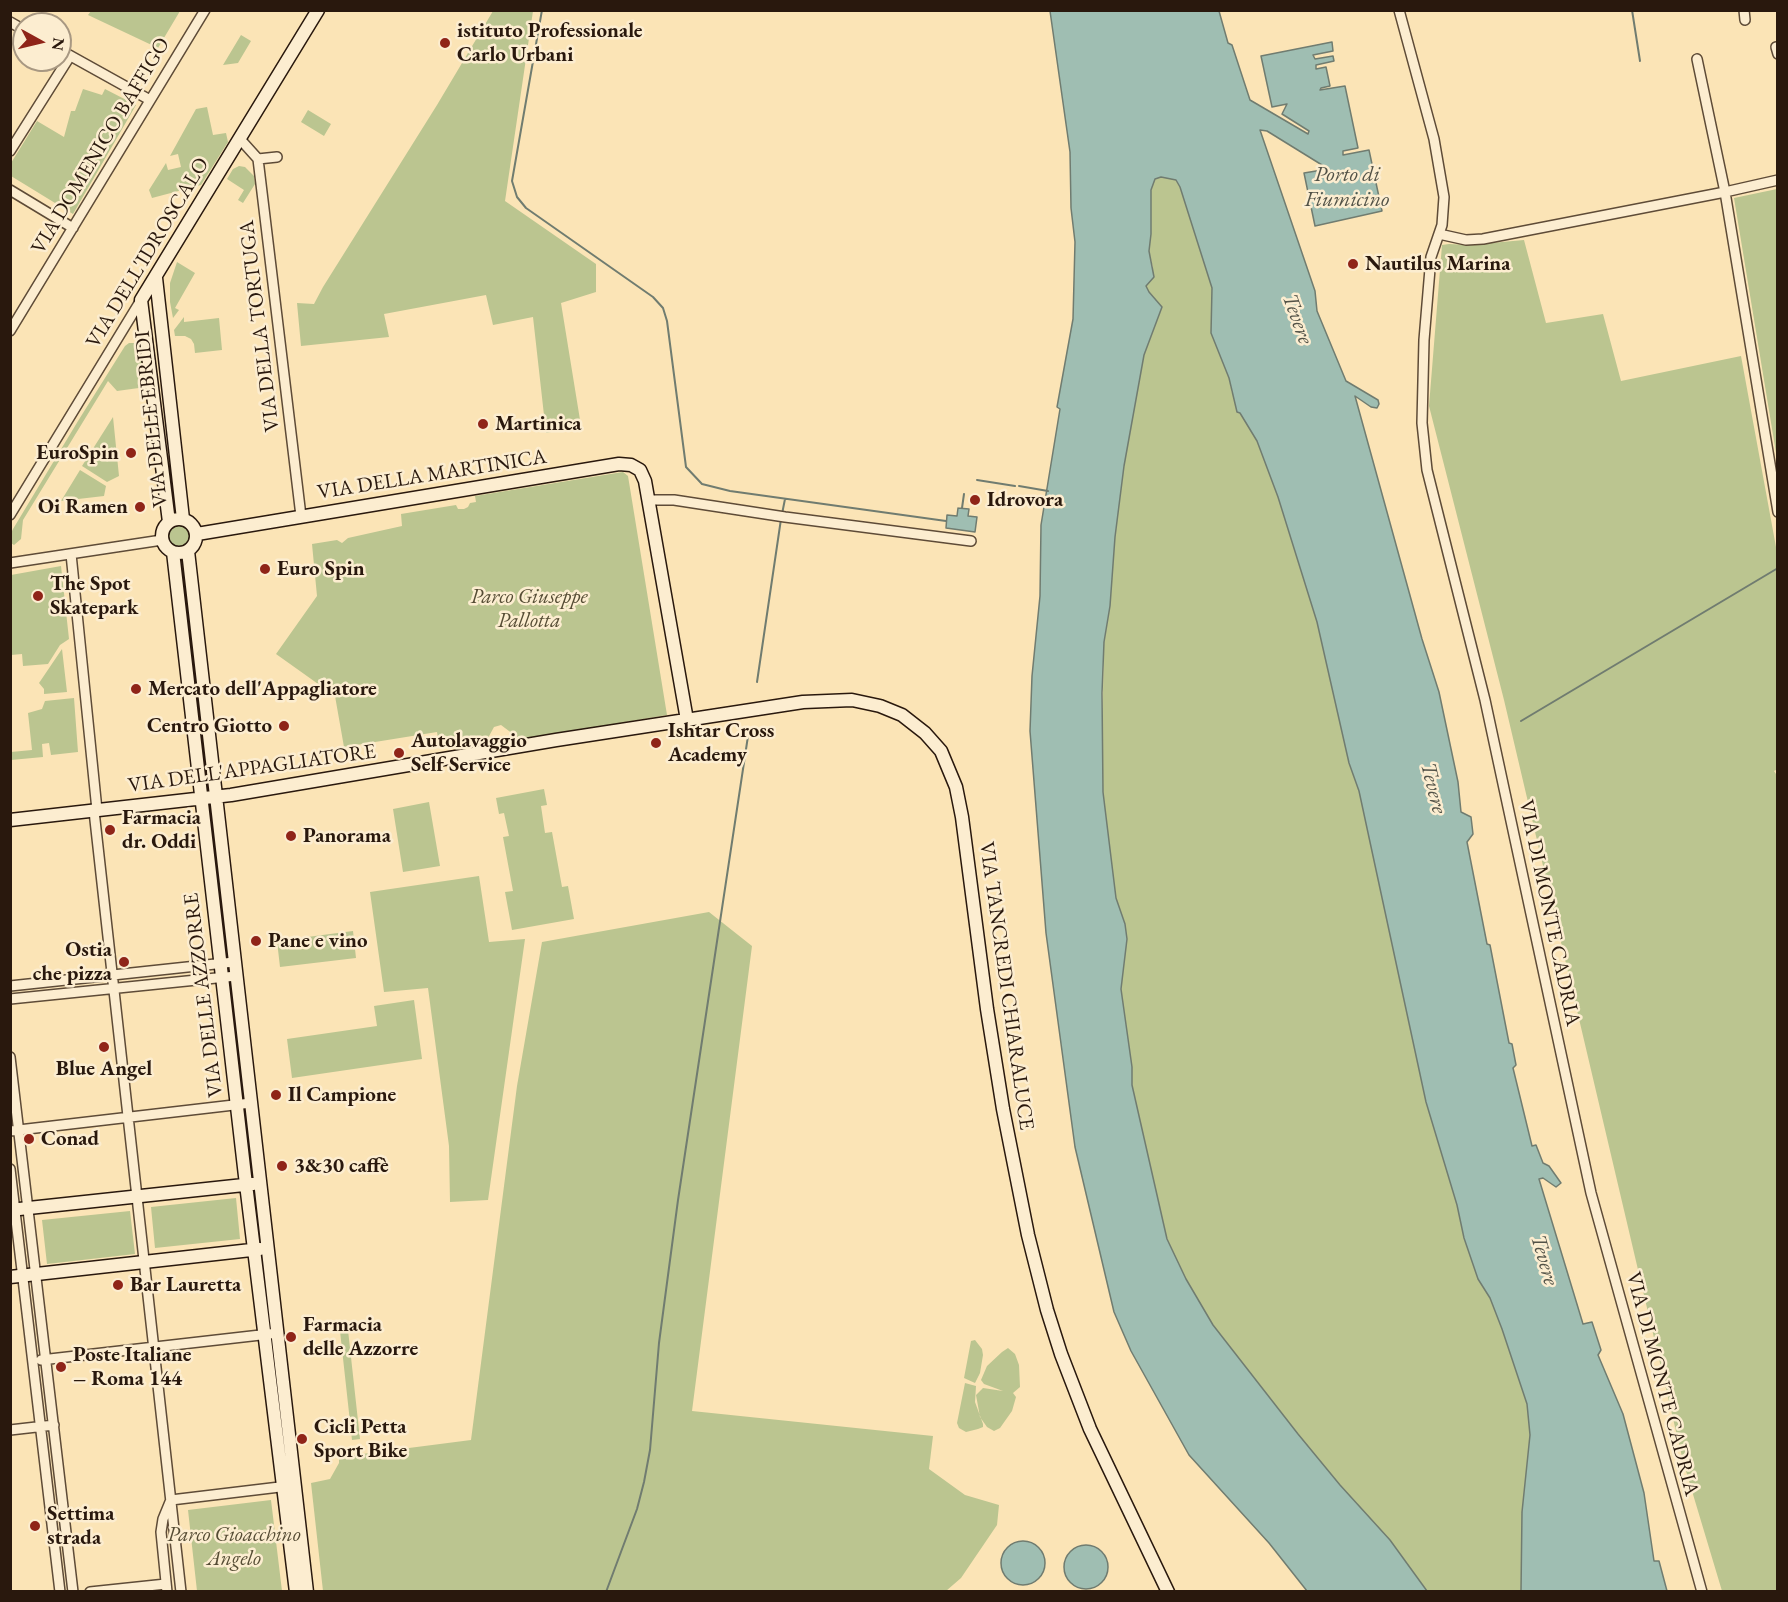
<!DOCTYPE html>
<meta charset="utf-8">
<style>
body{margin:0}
#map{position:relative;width:1788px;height:1602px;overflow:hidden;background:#fbe4b6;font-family:"EB Garamond",serif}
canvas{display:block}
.frame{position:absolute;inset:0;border:12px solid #29180d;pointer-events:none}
.north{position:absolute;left:12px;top:12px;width:60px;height:60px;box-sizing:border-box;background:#fcedd0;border:2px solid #a89882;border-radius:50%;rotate:98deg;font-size:16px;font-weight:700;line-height:24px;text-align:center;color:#29180d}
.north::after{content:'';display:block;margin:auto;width:21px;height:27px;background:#8f2418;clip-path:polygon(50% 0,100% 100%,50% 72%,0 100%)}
</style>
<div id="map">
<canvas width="1788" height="1602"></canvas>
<div class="frame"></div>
<div class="north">N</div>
</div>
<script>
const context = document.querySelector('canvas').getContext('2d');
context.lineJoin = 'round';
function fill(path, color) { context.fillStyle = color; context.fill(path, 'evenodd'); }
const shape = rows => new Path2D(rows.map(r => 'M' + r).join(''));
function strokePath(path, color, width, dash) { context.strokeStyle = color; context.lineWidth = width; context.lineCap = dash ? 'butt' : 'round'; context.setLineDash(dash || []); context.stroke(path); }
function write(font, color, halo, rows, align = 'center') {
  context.font = font + ' "EB Garamond",serif'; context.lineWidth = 5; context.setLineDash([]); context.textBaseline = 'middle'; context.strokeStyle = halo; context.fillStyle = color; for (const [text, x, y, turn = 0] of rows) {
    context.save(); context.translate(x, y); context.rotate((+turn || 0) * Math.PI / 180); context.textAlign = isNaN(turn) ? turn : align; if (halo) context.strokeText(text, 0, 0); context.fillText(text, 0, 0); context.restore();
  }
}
fill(shape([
 [91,11,91,10,180,11,158,48,88,15],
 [493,11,533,11,505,201,596,264,596,292,561,303,581,426,546,433,533,317,493,325,486,295,384,314,389,337,301,346,297,303,314,304,323,287,437,105],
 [241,35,251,41,238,63,223,65],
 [83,89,102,95,105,89,136,105,73,214,11,176,11,163,37,121,64,137,71,111,75,111],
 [207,107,213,135,226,133,228,142,201,185,152,198,149,190,166,163,168,170,181,167,178,154,170,156,196,109],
 [308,110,331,124,324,136,301,122],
 [239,166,245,167,254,176,255,184,243,203,238,200,244,190,227,179,233,169],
 [1161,177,1176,180,1180,187,1212,288,1211,333,1229,378,1232,393,1257,441,1278,497,1317,622,1349,763,1359,791,1426,1102,1457,1205,1464,1238,1478,1279,1490,1298,1502,1329,1527,1404,1530,1435,1522,1512,1521,1591,1427,1591,1390,1540,1340,1485,1298,1434,1213,1325,1186,1279,1167,1239,1132,1085,1132,1067,1121,989,1127,939,1125,924,1116,899,1111,865,1103,792,1102,739,1104,642,1110,606,1115,537,1124,466,1144,355,1162,307,1149,292,1146,286,1153,268,1149,251,1151,234,1151,190,1155,179],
 [1777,189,1778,189,1777,459,1734,198],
 [1524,240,1546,323,1603,314,1621,381,1741,356,1778,558,1778,769,1774,771,1778,777,1777,1591,1722,1591,1683,1461,1504,700,1429,406,1442,245,1449,244,1469,245],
 [177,262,195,273,175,308,179,310,173,318,170,302,170,283],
 [184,317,184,322,219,318,222,350,195,353,194,344,191,339,185,336,175,336,174,330],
 [129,343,137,343,141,349,146,387,117,391,108,381,23,520,21,539,14,545,11,543,10,535,13,529,78,421,125,346],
 [113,417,119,476,107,482,82,466],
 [80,470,106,486,104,496,61,501],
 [623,472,628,476,667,715,514,741,513,734,501,725,494,727,488,738,439,745,437,732,344,747,335,696,276,654,317,596,312,544,337,540,342,543,348,538,402,526,401,514,456,505,458,509,464,509,468,507,470,503,476,502,475,496],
 '169 536a11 11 0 1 1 22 0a11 11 0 1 1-22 0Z',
 [61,566,69,639,60,645,48,664,23,666,22,654,11,655,11,575],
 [62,649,67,692,44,694,44,689,39,683],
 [74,698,78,752,51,755,49,743,42,744,43,757,11,760,11,752,32,750,28,713,42,709,45,701],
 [544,789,547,805,541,806,545,833,552,832,562,887,568,886,574,919,512,930,505,892,513,891,503,837,509,836,504,813,499,814,496,798],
 [429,802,440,866,403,872,393,809],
 [479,876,489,942,525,939,488,1200,450,1202,449,1146,428,988,384,992,370,892],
 [709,912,752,946,692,1411,933,1436,929,1469,965,1495,999,1505,997,1525,961,1578,946,1591,323,1591,311,1483,330,1479,339,1463,339,1457,471,1440,517,1086,542,942],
 [353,931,356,958,280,967,277,941],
 [414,1000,422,1059,292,1078,287,1039,377,1026,374,1006],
 [236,1198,240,1239,155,1248,151,1207],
 [130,1211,135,1254,47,1264,42,1220],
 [348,1330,360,1439,352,1440,340,1331],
 [975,1340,982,1349,983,1355,980,1373,975,1383,964,1378,971,1341],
 [1008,1348,1015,1354,1019,1365,1020,1387,1013,1393,1016,1397,1012,1411,1000,1428,994,1431,987,1427,980,1417,976,1395,983,1388,1003,1391,984,1384,981,1380,987,1366,1002,1352],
 [965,1383,976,1386,975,1402,983,1424,983,1427,978,1429,966,1432,959,1428,957,1423],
 [271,1500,282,1591,197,1591,188,1510]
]), '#bbc590');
const water = shape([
 [1050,11,1219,11,1228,43,1232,45,1250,100,1308,134,1309,131,1282,114,1287,104,1272,107,1261,56,1332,42,1333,51,1313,55,1315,59,1333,56,1334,61,1316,65,1316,69,1326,67,1330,86,1321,88,1320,90,1345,86,1358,148,1343,151,1343,155,1369,150,1382,211,1315,226,1304,173,1322,170,1322,165,1267,131,1260,130,1315,291,1317,311,1346,381,1378,400,1379,404,1377,408,1371,407,1355,396,1422,639,1439,692,1458,782,1461,812,1471,817,1473,834,1467,842,1487,944,1490,945,1509,1043,1512,1044,1516,1065,1513,1068,1532,1146,1536,1145,1543,1163,1549,1166,1561,1183,1556,1187,1543,1178,1539,1179,1583,1324,1592,1322,1601,1350,1598,1355,1623,1414,1644,1493,1654,1561,1659,1561,1667,1591,1521,1591,1522,1512,1530,1435,1527,1404,1502,1329,1490,1298,1478,1279,1464,1238,1457,1205,1426,1102,1359,791,1349,763,1317,622,1278,497,1257,441,1240,413,1237,412,1229,378,1211,333,1212,288,1180,187,1176,180,1161,177,1155,179,1151,190,1151,234,1149,251,1154,277,1146,286,1149,292,1162,307,1144,355,1124,466,1115,537,1110,606,1104,642,1102,693,1103,792,1116,898,1125,924,1127,939,1121,989,1132,1067,1132,1085,1167,1239,1186,1279,1213,1325,1298,1434,1340,1485,1390,1540,1427,1591,1307,1591,1269,1543,1189,1455,1131,1351,1114,1312,1075,1147,1046,933,1030,731,1032,676,1040,596,1041,525,1060,409,1057,407,1073,319,1075,242,1071,208,1070,152,1050,11],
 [958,508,969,509,968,516,977,517,975,532,946,528,947,515,957,516,958,508],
 '1001 1563a22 22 0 1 1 44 0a22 22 0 1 1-44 0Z',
 '1064 1567a22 22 0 1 1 44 0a22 22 0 1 1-44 0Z'
]);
fill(water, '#9fbeb2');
strokePath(water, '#707c70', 1.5);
strokePath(shape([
 [542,10,512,181,517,197,526,208,653,297,663,308,667,321,686,467,702,484,730,491,946,521],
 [1632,10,1640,61],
 [977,480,1015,486],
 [1019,486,1048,491],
 [962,508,964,494],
 [782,514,785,499],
 [757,682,781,519],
 [1521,721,1778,568],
 [606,1592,637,1509,644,1482,650,1450,659,1343,678,1200,748,736]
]), '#707c70', 2);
const street = shape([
 [1399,10,1434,139,1444,197,1442,225,1431,257,1424,340,1422,423,1427,470,1485,700,1591,1193,1702,1592],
 [1744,10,1745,20],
 [10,22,24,30],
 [1776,47,1778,54],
 [60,50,150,100],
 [240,139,258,159,301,516],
 [10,151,70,56],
 [258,159,277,157],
 [1778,180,1725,192,1778,512],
 [10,190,73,228],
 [1439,234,1466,240,1483,239,1725,192,1697,59],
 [10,331,205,10],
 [648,500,674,500,785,517,971,541],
 [10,515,141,300],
 [71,554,97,810],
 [10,563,162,540],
 [94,811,181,1592],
 [10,986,234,962],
 [10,999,236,976],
 [10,1057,73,1592],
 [10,1131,251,1103],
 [10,1169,60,1592],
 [41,1360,278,1333],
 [10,1430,54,1425],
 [171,1500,288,1486],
 [90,1592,166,1584],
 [167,1592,161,1532,163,1519,170,1502]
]);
const secondary = shape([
 [156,278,183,519],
 '162 536a17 17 0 1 1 34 0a17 17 0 1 1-34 0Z',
 [169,522,141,300,318,10],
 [197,534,619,464,631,465,640,470,645,481,687,720],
 [188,551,307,1592],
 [173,552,245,1176,296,1592],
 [10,820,231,795,556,740,803,702,852,700,880,706,902,715,925,733,941,751,956,787,962,817,987,1009,1003,1109,1028,1235,1047,1310,1061,1354,1090,1429,1168,1592],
 [10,1210,253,1184],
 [10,1277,260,1249]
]);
strokePath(street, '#5e4b37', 12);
strokePath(secondary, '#29180d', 15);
strokePath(street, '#fcedd0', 9);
strokePath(secondary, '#fcedd0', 12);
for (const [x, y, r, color] of [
 [445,43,6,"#8f2418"],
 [1353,264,6,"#8f2418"],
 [483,424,6,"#8f2418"],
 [131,453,6,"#8f2418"],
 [975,500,6,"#8f2418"],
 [140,507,6,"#8f2418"],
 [265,569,6,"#8f2418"],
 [38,596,6,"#8f2418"],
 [136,689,6,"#8f2418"],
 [284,726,6,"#8f2418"],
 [656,743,6,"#8f2418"],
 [399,753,6,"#8f2418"],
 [110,830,6,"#8f2418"],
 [291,836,6,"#8f2418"],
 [256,941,6,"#8f2418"],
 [124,962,6,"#8f2418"],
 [104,1047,6,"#8f2418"],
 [276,1095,6,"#8f2418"],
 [29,1139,6,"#8f2418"],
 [282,1166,6,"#8f2418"],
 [118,1285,6,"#8f2418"],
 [291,1337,6,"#8f2418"],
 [61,1367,6,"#8f2418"],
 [302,1439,6,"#8f2418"],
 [35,1526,6,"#8f2418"]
]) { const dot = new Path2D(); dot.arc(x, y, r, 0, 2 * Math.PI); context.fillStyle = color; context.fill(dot); strokePath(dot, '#fcedd0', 2); }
write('bold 21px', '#29180d', '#fcedd0', [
 ["istituto Professionale",457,31],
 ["Carlo Urbani",457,55],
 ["Nautilus Marina",1365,264],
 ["Martinica",495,424],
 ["EuroSpin",119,453,"right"],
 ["Idrovora",987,500],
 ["Oi Ramen",128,507,"right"],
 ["Euro Spin",277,569],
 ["The Spot",50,584],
 ["Skatepark",50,608],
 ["Mercato dell'Appagliatore",148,689],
 ["Centro Giotto",272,726,"right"],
 ["Ishtar Cross",668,731],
 ["Academy",668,755],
 ["Autolavaggio",411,741],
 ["Self Service",411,765],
 ["Farmacia",122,818],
 ["dr. Oddi",122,842],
 ["Panorama",303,836],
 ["Pane e vino",268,941],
 ["Ostia",112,950,"right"],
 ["che pizza",112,974,"right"],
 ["Blue Angel",104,1069,"center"],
 ["Il Campione",288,1095],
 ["Conad",41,1139],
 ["3&30 caffè",294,1166],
 ["Bar Lauretta",130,1285],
 ["Farmacia",303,1325],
 ["delle Azzorre",303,1349],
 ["Poste Italiane",73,1355],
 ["– Roma 144",73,1379],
 ["Cicli Petta",314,1427],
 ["Sport Bike",314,1451],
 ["Settima",47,1514],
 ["strada",47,1538]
], 'left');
write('21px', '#29180d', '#fcedd0', [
 ["VIA DOMENICO BAFFIGO",101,146,-59],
 ["VIA DELL'IDROSCALO",148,253,-59],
 ["VIA DELLA TORTUGA",260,326,-97],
 ["VIA DELLE EBRIDI",152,419,-96],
 ["VIA DELLA MARTINICA",432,475,-9],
 ["VIA DELL'APPAGLIATORE",252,769,-8],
 ["VIA DI MONTE CADRIA",1549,913,78],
 ["VIA TANCREDI CHIARALUCE",1006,986,82],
 ["VIA DELLE AZZORRE",204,995,-97],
 ["VIA DI MONTE CADRIA",1662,1384,75]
]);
write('italic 21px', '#554c34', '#fcedd0', [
 ["Parco Giuseppe",529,597],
 ["Pallotta",529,621],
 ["Parco Gioacchino",234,1535],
 ["Angelo",234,1559]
]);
write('italic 22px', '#525247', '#fcedd0', [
 ["Porto di",1347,175],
 ["Fiumicino",1347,200],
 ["Tevere",1297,319,70],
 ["Tevere",1433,788,76],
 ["Tevere",1544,1260,74]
]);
</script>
